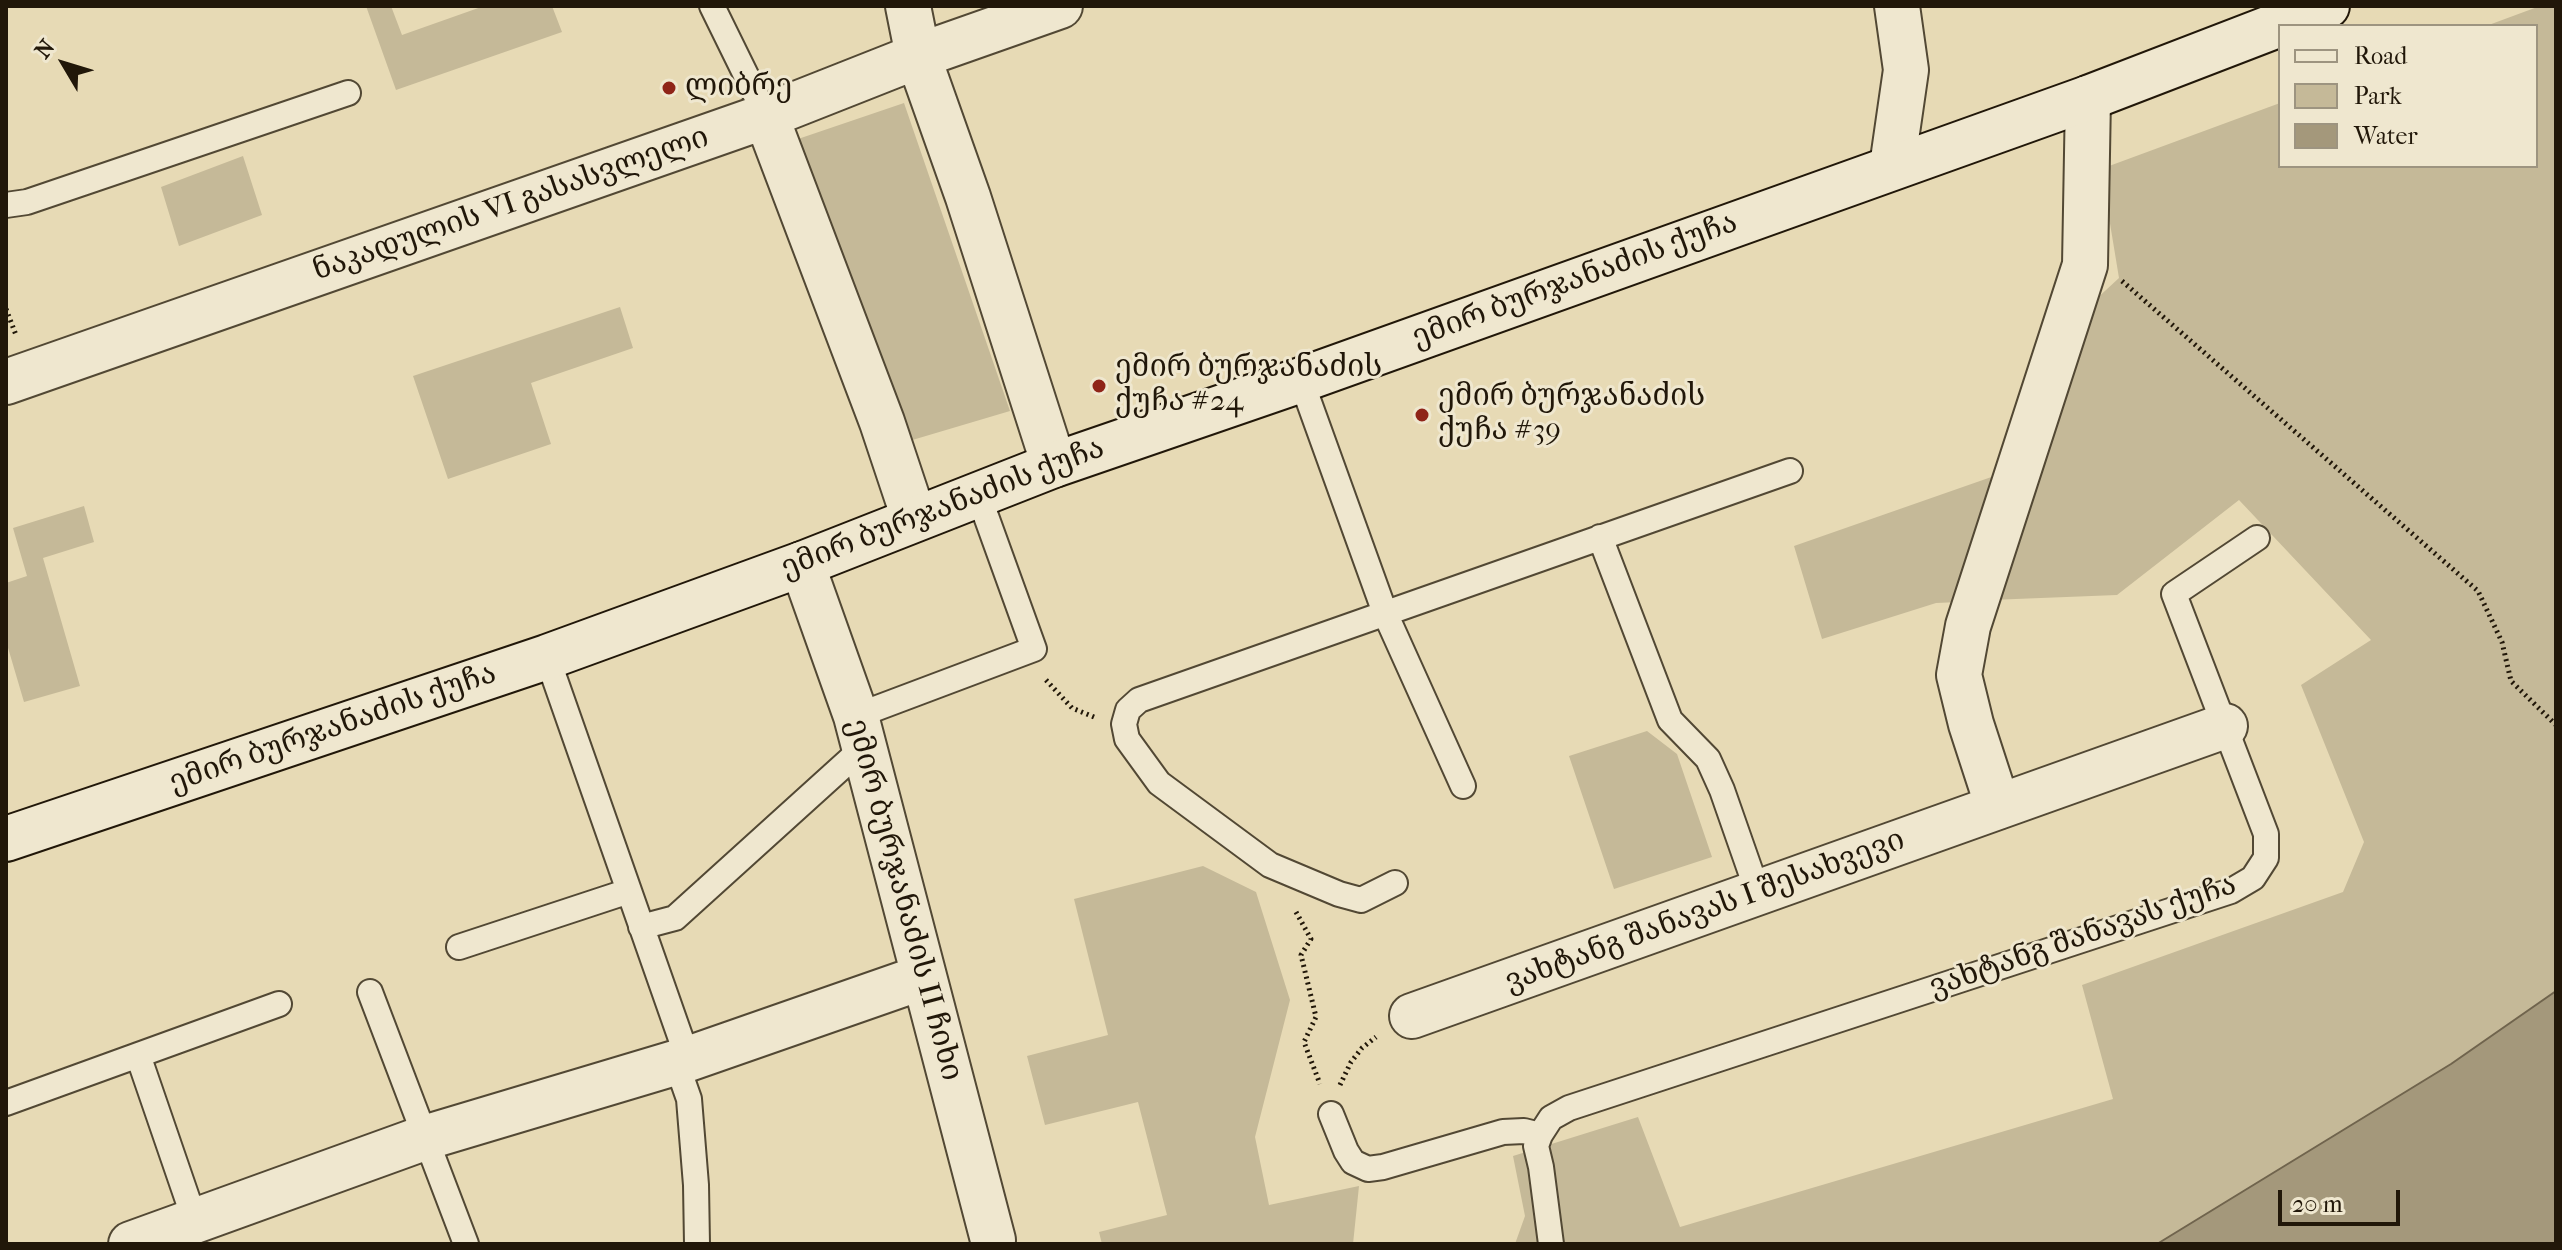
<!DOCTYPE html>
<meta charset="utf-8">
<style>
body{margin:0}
#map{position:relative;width:2562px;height:1250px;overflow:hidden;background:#e7dab5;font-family:"IM FELL French Canon",serif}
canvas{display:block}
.frame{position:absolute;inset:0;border:8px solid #211709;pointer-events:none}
.legend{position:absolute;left:2278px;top:24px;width:260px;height:144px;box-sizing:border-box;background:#efe7cf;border:2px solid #9d9480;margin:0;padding:10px 14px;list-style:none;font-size:24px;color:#211709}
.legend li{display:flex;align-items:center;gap:16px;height:40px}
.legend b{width:40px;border:2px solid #9d9480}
.north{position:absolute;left:24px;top:24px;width:80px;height:80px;-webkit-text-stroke:6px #efe7cf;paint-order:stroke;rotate:308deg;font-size:22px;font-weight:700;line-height:32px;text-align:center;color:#211709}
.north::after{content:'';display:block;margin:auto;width:28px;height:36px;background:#211709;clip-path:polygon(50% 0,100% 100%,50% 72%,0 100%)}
.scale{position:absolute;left:2278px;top:1190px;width:122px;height:36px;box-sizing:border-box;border:4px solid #211709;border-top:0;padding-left:10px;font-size:24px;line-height:28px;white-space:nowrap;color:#211709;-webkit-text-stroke:6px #efe7cf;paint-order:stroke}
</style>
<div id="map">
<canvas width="2562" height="1250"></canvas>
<div class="frame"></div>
<ul class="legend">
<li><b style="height:10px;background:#efe7cf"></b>Road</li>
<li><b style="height:22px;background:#c5b998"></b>Park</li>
<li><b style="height:22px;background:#a4987b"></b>Water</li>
</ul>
<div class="north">N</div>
<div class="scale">20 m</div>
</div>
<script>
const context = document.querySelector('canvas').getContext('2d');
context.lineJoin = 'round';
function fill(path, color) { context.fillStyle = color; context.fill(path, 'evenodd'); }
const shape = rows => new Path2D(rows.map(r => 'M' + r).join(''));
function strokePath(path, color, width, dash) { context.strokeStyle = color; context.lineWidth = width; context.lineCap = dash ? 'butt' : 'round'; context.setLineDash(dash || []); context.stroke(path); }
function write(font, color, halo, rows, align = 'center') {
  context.font = font + ' "IM FELL French Canon","Noto Serif Georgian",serif'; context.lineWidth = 6; context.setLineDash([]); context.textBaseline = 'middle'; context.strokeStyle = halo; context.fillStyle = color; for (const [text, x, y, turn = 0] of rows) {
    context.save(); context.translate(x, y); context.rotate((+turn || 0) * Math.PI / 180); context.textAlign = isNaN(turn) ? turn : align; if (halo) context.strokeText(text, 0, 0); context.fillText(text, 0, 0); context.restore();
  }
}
fill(shape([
 [366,6,391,6,402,35,484,6,552,6,562,32,396,90],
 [2540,6,2556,6,2556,991,2451,1064,2157,1244,1515,1244,1525,1216,1513,1156,1638,1117,1680,1227,2113,1099,2082,985,2343,892,2364,842,2301,685,2371,640,2239,500,2117,595,1990,600,2093,302,2119,278,2101,169,2280,103,2280,166,2536,166,2536,26,2486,26],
 [904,103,1010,411,909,441,798,139],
 [243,156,262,215,179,246,161,187],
 [620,307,633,348,531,383,551,444,448,479,413,376],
 [2000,474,1959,602,1936,603,1822,639,1794,546],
 [84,506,94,542,43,558,80,686,24,702,6,641,6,583,27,576,13,528],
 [1647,731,1677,754,1712,857,1614,889,1569,756],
 [1203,866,1256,892,1290,1000,1255,1137,1269,1205,1359,1186,1353,1244,1102,1244,1099,1232,1167,1215,1138,1102,1045,1125,1027,1056,1108,1035,1074,899]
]), '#c5b998');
const water = shape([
 [2556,991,2556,1244,2157,1244,2451,1064,2556,991]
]);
fill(water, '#a4987b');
strokePath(water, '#70644d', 2);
const lane = shape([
 [712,6,766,116],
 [6,205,27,202,348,93],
 [1301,380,1385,613,1463,786],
 [1600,537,1670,720,1708,759,1722,790,1758,893],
 [547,657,688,1059],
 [856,716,1034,649,978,494],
 [1395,883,1361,900,1339,894,1270,865,1159,783,1127,739,1124,724,1128,710,1139,700,1790,471],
 [641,927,675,918,864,747],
 [459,947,629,891],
 [370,992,466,1244],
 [138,1055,195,1221],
 [676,1062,689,1099,696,1185,697,1244],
 [6,1103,279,1004],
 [1331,1114,1346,1151,1353,1162,1368,1169,1383,1167,1503,1132,1524,1131,1540,1135],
 [1551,1244,1541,1167,1536,1146,1540,1135,1551,1118,1569,1108,2231,891,2253,878,2266,858,2266,834,2174,594,2257,538]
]);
const street = shape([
 [908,6,918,56,968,197,1054,465],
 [766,116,882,422,914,518],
 [1892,167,1906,70,1897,6],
 [6,382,766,116,918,56,1060,6],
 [802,564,856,716,993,1240],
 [1998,807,1971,724,1959,675,1968,626,2085,265,2088,98],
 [1412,1016,2225,726],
 [131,1244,424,1138,688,1059,923,977]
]);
const secondary = shape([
 [6,839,547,657,802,564,1054,465,1301,380,2088,98,2327,6]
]);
strokePath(lane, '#524834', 28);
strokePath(street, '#524834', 48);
strokePath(secondary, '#211709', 48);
strokePath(shape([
 [2122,281,2478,591,2502,642,2511,681,2556,725],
 [6,309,16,335],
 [1046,680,1072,708,1094,717],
 [1296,912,1311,939,1301,955,1316,1017,1304,1042,1320,1084],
 [1340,1085,1351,1062,1362,1048,1376,1037]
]), '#211709', 5, [2, 4]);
strokePath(lane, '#efe7cf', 24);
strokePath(street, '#efe7cf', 44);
strokePath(secondary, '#efe7cf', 44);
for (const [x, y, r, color] of [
 [669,88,8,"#8f2418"],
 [1099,386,8,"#8f2418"],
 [1422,415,8,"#8f2418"]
]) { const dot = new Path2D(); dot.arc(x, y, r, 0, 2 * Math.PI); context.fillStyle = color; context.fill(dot); strokePath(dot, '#efe7cf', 3); }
write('30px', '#211709', '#efe7cf', [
 ["ლიბრე",685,88],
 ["ემირ ბურჯანაძის",1115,369],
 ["ქუჩა #24",1115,403],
 ["ემირ ბურჯანაძის",1438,398],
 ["ქუჩა #39",1438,432]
], 'left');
write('30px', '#211709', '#efe7cf', [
 ["ნაკადულის VI გასასვლელი",511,205,-19],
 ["ემირ ბურჯანაძის ქუჩა",1575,281,-20],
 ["ემირ ბურჯანაძის ქუჩა",943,509,-21],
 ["ემირ ბურჯანაძის ქუჩა",333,729,-19],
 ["ემირ ბურჯანაძის II ჩიხი",903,900,75],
 ["ვახტანგ შანავას I შესახვევი",1705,912,-20],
 ["ვახტანგ შანავას ქუჩა",2083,937,-19]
]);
</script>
